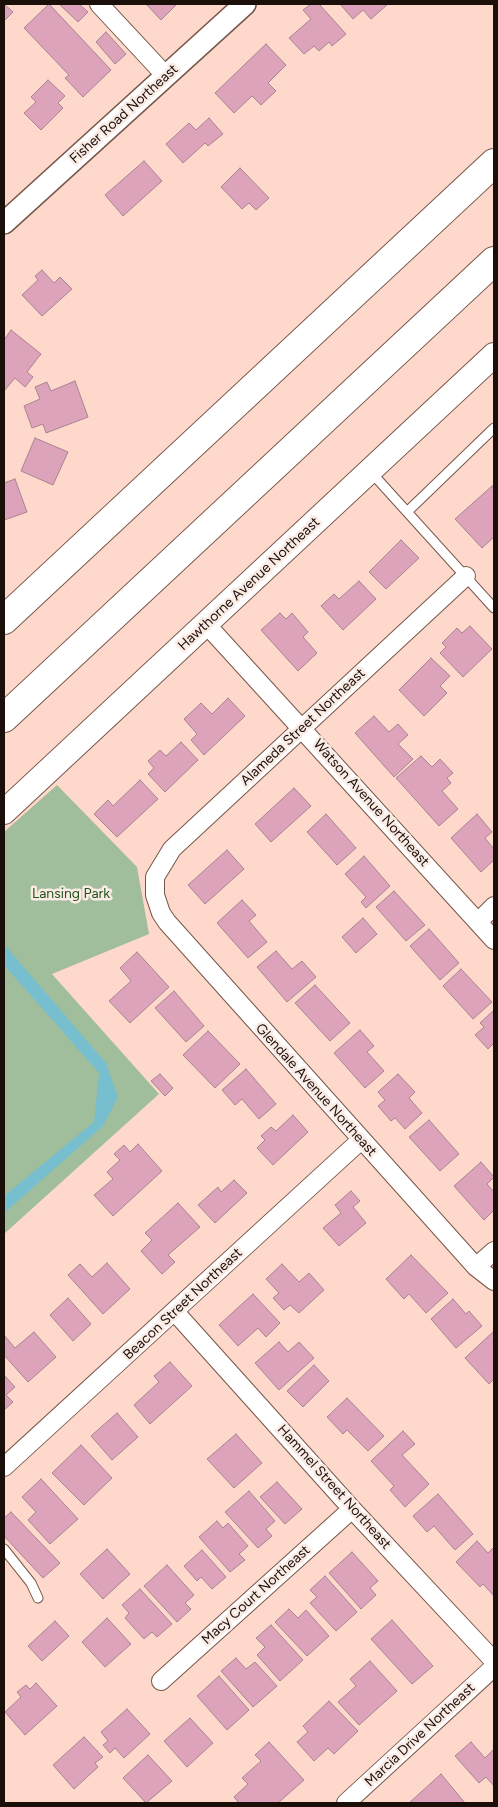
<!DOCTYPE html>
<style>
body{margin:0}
#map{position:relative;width:498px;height:1807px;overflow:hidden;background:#fed8ca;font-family:Figtree,sans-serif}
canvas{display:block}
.frame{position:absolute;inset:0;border:5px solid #1b0f0a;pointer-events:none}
</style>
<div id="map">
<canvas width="498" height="1807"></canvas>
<div class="frame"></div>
</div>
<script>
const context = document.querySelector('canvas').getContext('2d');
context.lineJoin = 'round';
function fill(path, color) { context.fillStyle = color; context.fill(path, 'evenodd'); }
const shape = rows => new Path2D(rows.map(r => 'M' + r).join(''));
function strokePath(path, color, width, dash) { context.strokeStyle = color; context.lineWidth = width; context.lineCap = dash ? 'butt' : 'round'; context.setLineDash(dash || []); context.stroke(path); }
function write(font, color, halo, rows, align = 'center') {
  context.font = font + ' Figtree,sans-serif'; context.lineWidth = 5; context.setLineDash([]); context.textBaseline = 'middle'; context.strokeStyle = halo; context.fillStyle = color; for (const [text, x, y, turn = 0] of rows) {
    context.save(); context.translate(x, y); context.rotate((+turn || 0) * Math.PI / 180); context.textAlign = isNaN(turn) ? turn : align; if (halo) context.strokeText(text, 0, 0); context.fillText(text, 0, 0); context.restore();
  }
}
fill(shape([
 [57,785,137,867,149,934,52,974,159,1094,4,1234,4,832]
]), '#a0be9c');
fill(shape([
 [4,944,106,1063,118,1097,103,1126,4,1213,4,1196,94,1122,99,1073,4,965]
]), '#77bece');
const building = shape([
 [4,4,13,12,4,21,4,4],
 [49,4,111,70,83,97,65,78,69,75,24,28,49,4],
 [59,4,79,4,88,12,78,22,59,4],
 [146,4,177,4,161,20,146,4],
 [311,4,319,4,346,34,332,46,329,42,319,51,314,46,304,54,289,38,311,19,303,10,311,4],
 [340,4,388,4,371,19,363,10,353,19,340,4],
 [106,32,126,54,115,64,96,42,106,32],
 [266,44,286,65,268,83,276,91,261,105,252,96,234,113,215,93,266,44],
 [48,80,65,96,58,103,63,108,41,130,24,113,36,102,31,97,48,80],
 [209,118,223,134,208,146,205,143,183,163,166,144,189,123,196,130,209,118],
 [144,161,162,181,123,216,105,195,144,161],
 [240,168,269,198,256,210,249,203,242,209,221,187,240,168],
 [42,270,54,283,60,277,72,289,42,316,22,295,38,280,35,276,42,270],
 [11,330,41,354,27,372,33,377,25,387,15,378,4,391,4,340,11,330],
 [75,381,88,417,46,433,43,424,32,428,24,406,40,399,35,387,47,382,51,391,75,381],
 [35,438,68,452,53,485,21,471,35,438],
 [15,479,27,512,4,520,4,483,15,479],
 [492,486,494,489,494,537,482,548,455,519,492,486],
 [401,540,419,558,386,589,369,572,401,540],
 [359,581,376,599,343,630,321,606,334,594,339,599,359,581],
 [280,613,286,619,292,613,308,632,303,637,317,653,298,671,261,630,280,613],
 [470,626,492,649,463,677,440,653,446,647,442,643,457,628,462,633,470,626],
 [431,658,450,676,440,686,447,693,424,716,399,690,431,658],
 [228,698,245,716,204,755,191,740,197,734,184,719,201,703,212,714,228,698],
 [374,716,389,732,398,724,408,735,398,744,413,759,394,777,355,733,374,716],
 [181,742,198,760,165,792,148,774,154,768,148,761,160,750,166,756,181,742],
 [421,756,432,767,440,759,453,773,447,778,451,783,442,791,458,809,439,826,396,778,421,756],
 [140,780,158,799,117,837,94,814,108,800,113,806,140,780],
 [294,788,311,806,271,842,255,824,294,788],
 [326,814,356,848,337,865,307,832,326,814],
 [477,814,492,832,485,838,494,849,494,860,481,872,451,838,477,814],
 [227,850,244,869,205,904,188,885,227,850],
 [364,856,390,886,366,908,361,902,366,897,345,874,364,856],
 [394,891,425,925,406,941,376,907,394,891],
 [242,900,256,915,249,921,267,942,248,958,217,923,242,900],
 [363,918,377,934,356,953,342,937,363,918],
 [429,929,459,963,440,980,410,946,429,929],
 [276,951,292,969,302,961,316,977,287,1002,257,967,276,951],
 [137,952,169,987,130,1023,109,1001,131,981,120,968,137,952],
 [461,969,492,1002,473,1019,443,986,461,969],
 [315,985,350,1023,330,1041,295,1003,315,985],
 [174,991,204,1026,186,1042,155,1008,174,991],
 [494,1010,494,1043,488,1049,475,1035,484,1027,480,1023,494,1010],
 [360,1030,374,1046,367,1052,384,1071,365,1088,334,1053,360,1030],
 [208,1031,240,1064,215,1088,183,1055,208,1031],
 [246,1069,276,1104,259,1119,242,1099,235,1105,222,1090,246,1069],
 [160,1074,173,1088,165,1096,151,1081,160,1074],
 [398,1074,415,1092,409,1098,422,1113,405,1129,395,1118,391,1121,378,1106,385,1100,378,1092,398,1074],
 [293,1115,308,1132,273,1165,257,1148,265,1140,261,1136,271,1127,276,1131,293,1115],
 [429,1120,459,1154,440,1171,409,1137,429,1120],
 [138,1144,162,1171,113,1216,94,1195,113,1179,107,1172,120,1160,114,1154,124,1145,130,1152,138,1144],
 [481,1162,494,1177,487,1184,494,1192,494,1210,484,1220,454,1186,481,1162],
 [234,1180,247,1193,215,1223,198,1205,218,1187,221,1192,234,1180],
 [351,1191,360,1201,353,1207,366,1223,339,1246,323,1228,341,1213,335,1205,351,1191],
 [178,1203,200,1227,168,1255,175,1262,162,1274,141,1251,152,1240,145,1233,178,1203],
 [411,1255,448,1293,426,1313,409,1294,404,1299,386,1279,411,1255],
 [107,1263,130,1289,103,1314,68,1275,80,1264,92,1277,107,1263],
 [282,1264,299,1282,309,1273,324,1290,299,1313,290,1305,284,1310,273,1298,279,1293,266,1279,282,1264],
 [253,1294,280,1323,266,1337,258,1328,238,1346,219,1325,253,1294],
 [68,1298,91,1324,73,1341,50,1315,68,1298],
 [453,1299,466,1314,469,1311,482,1326,456,1348,431,1319,453,1299],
 [494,1331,494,1379,489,1384,465,1358,494,1331],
 [34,1332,56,1357,28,1382,4,1355,4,1335,15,1348,34,1332],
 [279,1342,288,1352,299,1342,314,1358,279,1390,255,1363,279,1342],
 [170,1362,192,1386,150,1424,134,1405,159,1382,154,1376,170,1362],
 [314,1365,329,1381,303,1407,287,1391,314,1365],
 [4,1375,15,1387,6,1395,13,1402,4,1410,4,1375],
 [347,1398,384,1436,368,1451,347,1430,343,1434,327,1417,347,1398],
 [117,1413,138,1437,112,1460,91,1436,117,1413],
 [403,1431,415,1444,402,1455,429,1484,405,1507,390,1490,394,1486,371,1461,403,1431],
 [236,1434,262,1463,234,1488,207,1459,236,1434],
 [81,1445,112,1478,84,1505,52,1473,81,1445],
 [41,1479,78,1519,50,1544,28,1520,36,1512,22,1497,41,1479],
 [277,1482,302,1509,285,1524,260,1497,277,1482],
 [249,1491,275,1521,266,1529,272,1536,258,1548,225,1512,249,1491],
 [438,1494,473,1534,455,1550,434,1526,427,1532,413,1516,438,1494],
 [11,1512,60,1563,43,1578,4,1536,4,1518,11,1512],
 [217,1521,223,1528,228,1523,248,1546,239,1554,245,1560,230,1572,199,1537,217,1521],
 [477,1541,488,1553,494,1547,494,1596,483,1584,480,1587,456,1562,477,1541],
 [107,1549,130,1574,103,1599,80,1574,107,1549],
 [202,1550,226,1577,212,1589,201,1577,197,1581,184,1566,202,1550],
 [352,1552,378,1581,370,1588,376,1595,361,1609,329,1573,352,1552],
 [167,1565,194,1595,185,1603,191,1609,177,1622,144,1586,167,1565],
 [325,1576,357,1612,336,1631,310,1603,317,1597,310,1590,325,1576],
 [140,1589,172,1624,157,1637,152,1632,144,1639,125,1618,129,1613,122,1605,140,1589],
 [289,1609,298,1618,306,1610,329,1636,307,1656,275,1622,289,1609],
 [107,1618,131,1644,105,1667,82,1642,107,1618],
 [392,1620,433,1666,412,1684,371,1639,392,1620],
 [55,1621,69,1636,42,1661,28,1646,55,1621],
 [271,1625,303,1660,280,1681,257,1655,265,1647,256,1638,271,1625],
 [236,1658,246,1669,255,1662,277,1686,253,1707,221,1671,236,1658],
 [370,1661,397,1691,359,1725,338,1702,356,1686,350,1679,370,1661],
 [219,1676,249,1710,227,1730,197,1696,219,1676],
 [36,1683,57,1706,25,1735,5,1712,21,1697,17,1692,26,1685,30,1689,36,1683],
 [329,1701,358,1731,334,1754,328,1748,314,1761,297,1742,308,1732,303,1726,329,1701],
 [127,1709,150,1734,124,1758,115,1748,110,1753,103,1745,108,1741,101,1732,127,1709],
 [190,1718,213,1743,187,1767,164,1741,190,1718],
 [84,1737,103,1757,95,1763,98,1767,74,1789,53,1765,84,1737],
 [269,1742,304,1780,278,1803,239,1803,234,1797,248,1784,242,1778,261,1761,255,1755,269,1742],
 [471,1742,485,1758,494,1749,494,1786,486,1777,479,1783,455,1756,471,1742],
 [148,1755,172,1781,146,1803,123,1778,148,1755],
 [441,1774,465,1803,409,1803,441,1774]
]);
fill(building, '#dca3bb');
strokePath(building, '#a78492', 1);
const service = shape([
 [370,471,494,608],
 [408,511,494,428],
 [4,1549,31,1583,38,1598]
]);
const minor = shape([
 [99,4,166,76],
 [466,576,172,849,155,877,155,895,161,913,167,922,476,1267,494,1281],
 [206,624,494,940],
 [478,922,494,906],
 [476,1267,494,1251],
 [175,1312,352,1509,494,1661],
 [4,1467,361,1140],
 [161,1681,352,1509],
 [346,1803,494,1667]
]);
const tertiary = shape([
 [4,223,245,4]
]);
const secondary = shape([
 [4,812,494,355]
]);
const motorway = shape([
 [4,620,494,163],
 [4,718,494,261]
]);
strokePath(service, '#77574b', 11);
strokePath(minor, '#77574b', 20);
strokePath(tertiary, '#77574b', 24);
strokePath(secondary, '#77574b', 26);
strokePath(motorway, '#77574b', 30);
strokePath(service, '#fff', 9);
strokePath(minor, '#fff', 18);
strokePath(tertiary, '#fff', 21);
strokePath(secondary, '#fff', 24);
strokePath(motorway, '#fff', 28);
write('14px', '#1b0f0a', '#faebe5', [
 ["Fisher Road Northeast",124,114,-42],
 ["Hawthorne Avenue Northeast",249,584,-43],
 ["Alameda Street Northeast",303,727,-43],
 ["Watson Avenue Northeast",371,803,48],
 ["Glendale Avenue Northeast",316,1090,48],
 ["Beacon Street Northeast",183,1304,-43],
 ["Hammel Street Northeast",334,1487,48],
 ["Macy Court Northeast",256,1595,-42],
 ["Marcia Drive Northeast",420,1735,-43]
]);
write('14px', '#20541a', '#faebe5', [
 ["Lansing Park",71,894]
]);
</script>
